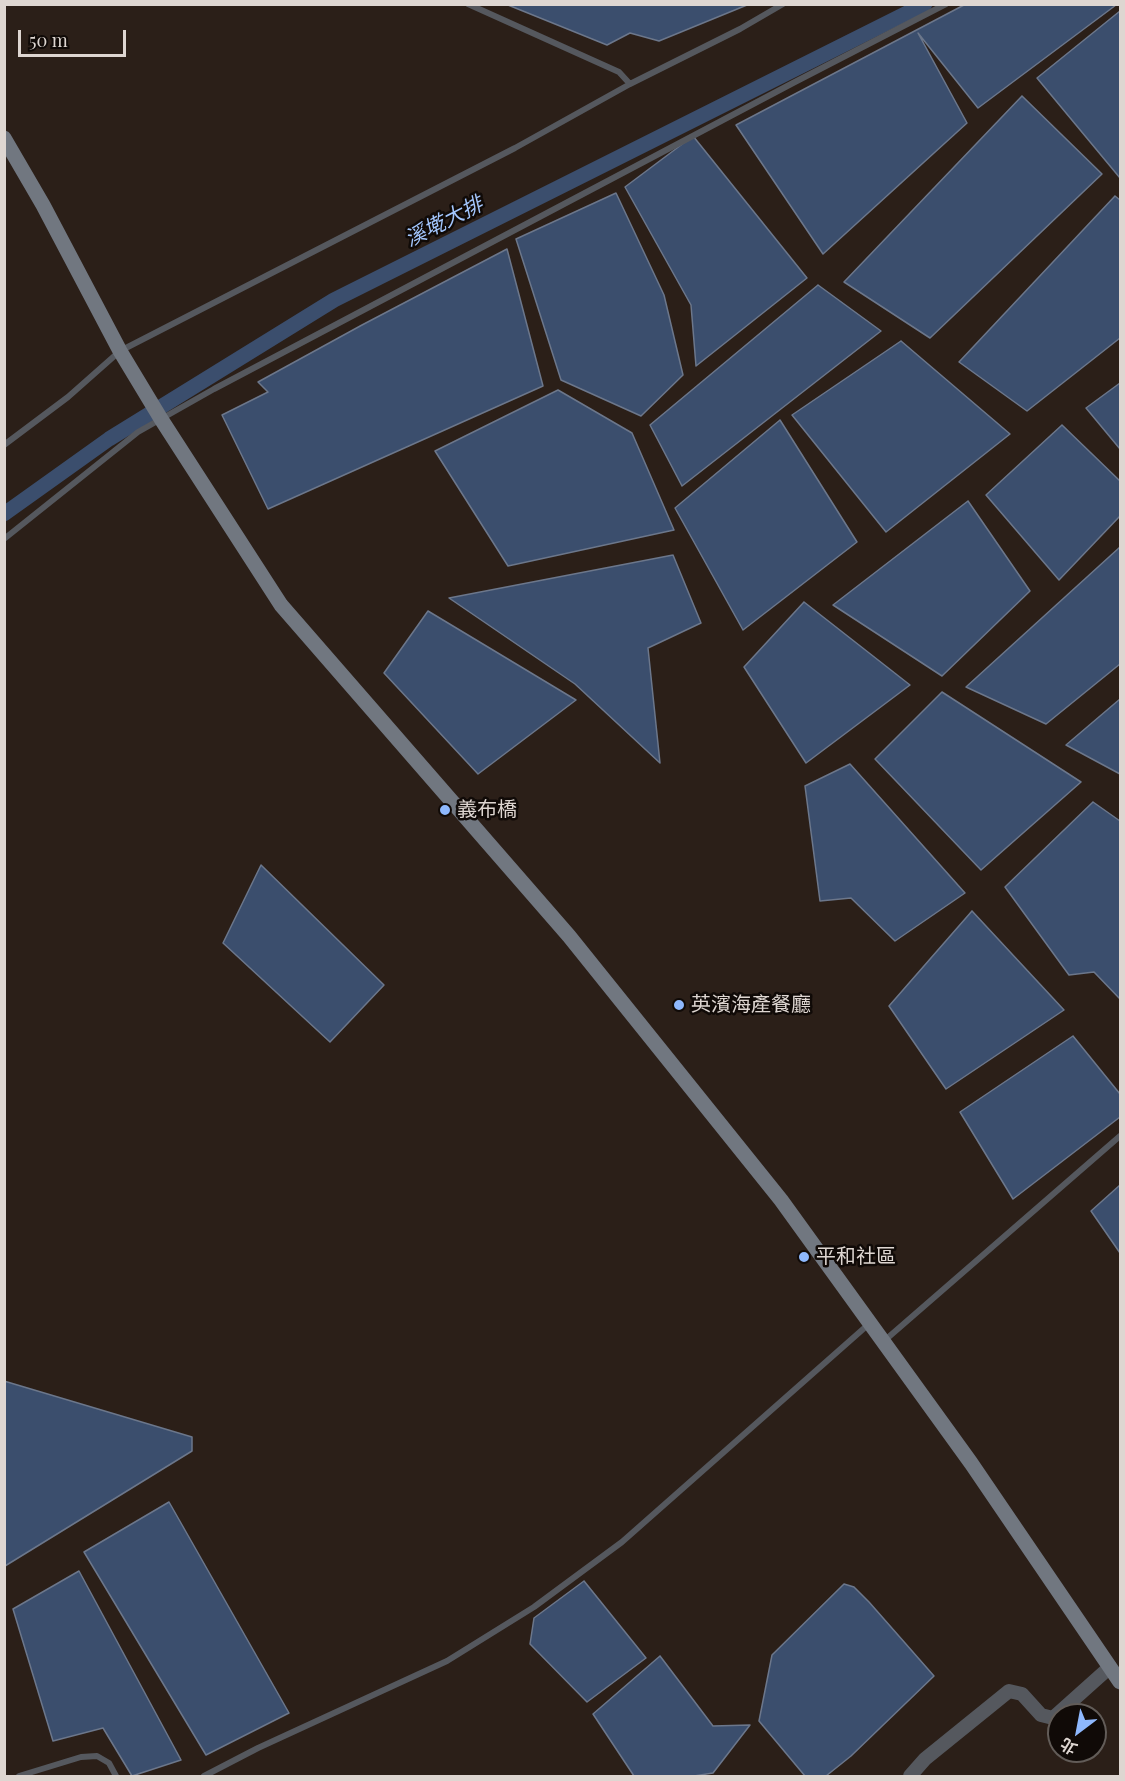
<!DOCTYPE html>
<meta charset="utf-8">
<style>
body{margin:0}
#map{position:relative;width:1125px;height:1781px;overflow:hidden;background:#2b1f18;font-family:"Playfair Display","Noto Sans TC",serif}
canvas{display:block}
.frame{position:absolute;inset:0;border:6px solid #ded6d1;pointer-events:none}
.north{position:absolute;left:1047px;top:1703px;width:60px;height:60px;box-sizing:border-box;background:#100a07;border:2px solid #625c58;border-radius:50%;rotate:212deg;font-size:16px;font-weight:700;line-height:24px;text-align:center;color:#ded6d1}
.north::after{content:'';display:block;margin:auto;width:21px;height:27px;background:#8eb8fd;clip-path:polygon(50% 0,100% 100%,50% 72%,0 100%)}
.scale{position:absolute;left:18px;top:30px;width:108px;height:27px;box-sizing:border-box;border:3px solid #ded6d1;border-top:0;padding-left:8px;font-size:18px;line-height:21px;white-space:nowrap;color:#ded6d1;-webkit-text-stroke:4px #100a07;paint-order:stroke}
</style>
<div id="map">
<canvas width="1125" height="1781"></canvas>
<div class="frame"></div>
<div class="north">北</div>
<div class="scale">50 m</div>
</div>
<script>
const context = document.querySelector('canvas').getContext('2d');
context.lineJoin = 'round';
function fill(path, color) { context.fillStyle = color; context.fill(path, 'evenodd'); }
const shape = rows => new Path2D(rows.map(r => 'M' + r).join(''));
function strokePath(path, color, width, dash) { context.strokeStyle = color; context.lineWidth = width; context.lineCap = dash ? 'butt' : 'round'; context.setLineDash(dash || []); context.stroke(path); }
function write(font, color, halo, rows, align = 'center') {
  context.font = font + ' "Playfair Display","Noto Sans TC",serif'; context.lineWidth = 5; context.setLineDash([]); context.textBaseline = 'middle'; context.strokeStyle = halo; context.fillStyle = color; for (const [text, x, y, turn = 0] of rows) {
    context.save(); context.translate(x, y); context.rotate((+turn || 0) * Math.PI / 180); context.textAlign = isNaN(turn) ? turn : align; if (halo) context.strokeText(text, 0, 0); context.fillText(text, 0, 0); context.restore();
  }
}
const water = shape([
 [508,5,747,4,747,5,659,41,630,33,607,45,508,5],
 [964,5,1116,5,978,108,918,33,967,123,823,254,736,125,964,5],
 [1120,11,1120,178,1037,78,1120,11],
 [1022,96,1102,174,930,338,844,282,1022,96],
 [693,136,807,278,696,366,691,305,625,187,693,136],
 [616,193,664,295,683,375,641,416,561,380,516,239,616,193],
 [1115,196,1120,200,1120,338,1027,411,959,362,1115,196],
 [507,249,543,386,268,509,222,415,268,392,258,382,362,325,507,249],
 [818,285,881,331,682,486,650,425,818,285],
 [901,341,1010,434,886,532,792,415,901,341],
 [1120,383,1120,449,1086,408,1120,383],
 [558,390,632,433,674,530,508,566,435,451,558,390],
 [780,420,857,542,743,630,675,508,780,420],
 [1062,425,1120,481,1120,516,1059,580,986,495,1062,425],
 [968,501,1030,591,942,676,833,605,968,501],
 [1120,547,1120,664,1046,724,966,687,1120,547],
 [673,555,701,623,648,648,660,763,575,684,449,598,673,555],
 [804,602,910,685,806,763,744,667,804,602],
 [428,611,576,700,478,774,384,673,428,611],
 [942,692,1081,782,981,870,875,759,942,692],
 [1120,699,1120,774,1066,745,1120,699],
 [850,764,965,893,895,941,851,898,820,901,805,786,850,764],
 [1093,802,1120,821,1120,999,1094,972,1069,975,1005,887,1093,802],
 [261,865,384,985,330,1042,223,943,261,865],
 [972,911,1064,1010,946,1089,889,1006,972,911],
 [1073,1036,1120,1094,1120,1117,1013,1199,960,1112,1073,1036],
 [1120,1185,1120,1253,1091,1211,1120,1185],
 [4,1381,192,1437,192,1451,5,1566,4,1381],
 [169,1502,289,1713,206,1755,84,1552,169,1502],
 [79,1571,181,1760,132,1776,103,1728,53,1741,13,1609,79,1571],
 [584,1581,646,1658,587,1702,530,1644,534,1618,584,1581],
 [844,1584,854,1587,869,1602,934,1676,851,1756,826,1776,805,1776,759,1721,772,1655,844,1584],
 [660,1656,713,1726,750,1725,713,1773,694,1776,634,1776,593,1714,660,1656]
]);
fill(water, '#3b4e6d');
strokePath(water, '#6c778b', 1.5);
strokePath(shape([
 [4,514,109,439,334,300,925,4]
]), '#3b4e6d', 15);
strokePath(shape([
 [468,4,619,72,630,84],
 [4,445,68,397,120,351,515,148,630,84,740,29,783,4],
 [4,539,138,432,214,389,793,83,946,4],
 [884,1341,1120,1136],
 [19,1776,81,1757,97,1756,109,1763,116,1776],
 [204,1776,258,1748,447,1661,534,1607,622,1542,870,1323]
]), '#55585e', 6);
strokePath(shape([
 [910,1776,925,1759,1009,1691,1022,1694,1041,1715,1053,1718,1110,1667]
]), '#55585e', 14);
strokePath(shape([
 [4,138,43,205,120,351,161,419,281,605,569,936,781,1200,971,1463,1120,1682]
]), '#717780', 15);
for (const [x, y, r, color] of [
 [445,810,6,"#8eb8fd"],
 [679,1005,6,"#8eb8fd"],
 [804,1257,6,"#8eb8fd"]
]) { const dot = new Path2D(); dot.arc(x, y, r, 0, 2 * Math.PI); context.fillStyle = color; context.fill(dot); strokePath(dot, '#100a07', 2); }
write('20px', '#ded6d1', '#100a07', [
 ["義布橋",457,810],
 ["英濱海產餐廳",691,1005],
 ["平和社區",816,1257]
], 'left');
write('italic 21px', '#a3c6fd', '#100a07', [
 ["溪墘大排",444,222,-27]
]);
</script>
